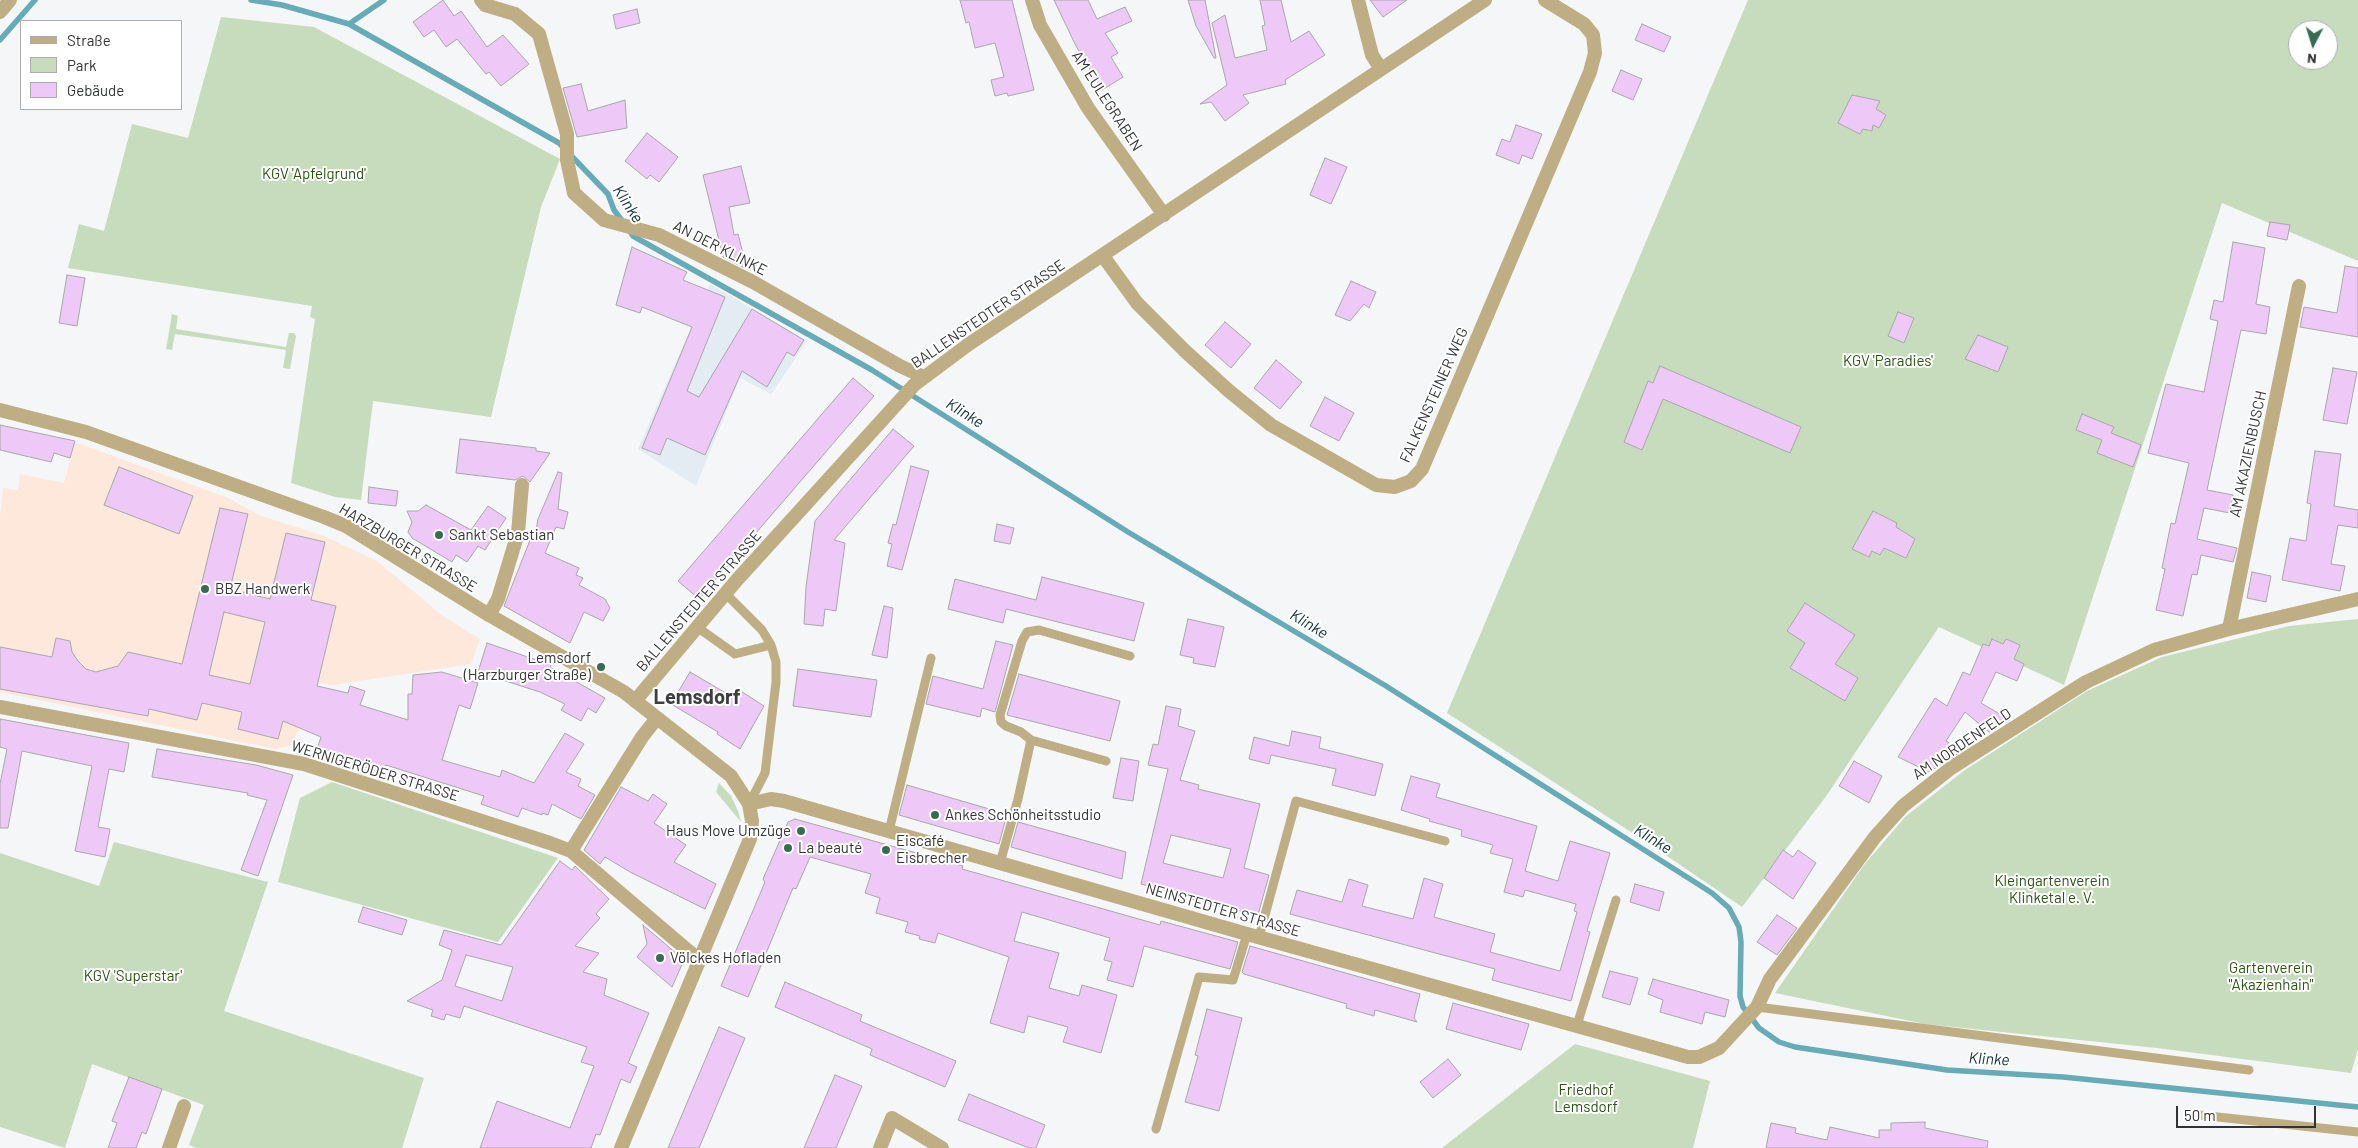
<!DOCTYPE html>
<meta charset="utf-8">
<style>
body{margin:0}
#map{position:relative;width:2358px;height:1148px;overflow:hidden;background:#f4f6f8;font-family:Barlow,sans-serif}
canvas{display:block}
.legend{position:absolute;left:20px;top:20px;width:162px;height:90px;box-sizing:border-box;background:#fff;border:1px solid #adadae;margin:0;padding:6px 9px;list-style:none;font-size:15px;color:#323334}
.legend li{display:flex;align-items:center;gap:10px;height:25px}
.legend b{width:25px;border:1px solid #adadae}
.north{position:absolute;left:2288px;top:20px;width:50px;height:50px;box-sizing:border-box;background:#fff;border:1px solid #adadae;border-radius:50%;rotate:185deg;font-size:14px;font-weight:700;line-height:20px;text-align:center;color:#323334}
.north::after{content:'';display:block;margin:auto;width:18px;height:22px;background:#356c53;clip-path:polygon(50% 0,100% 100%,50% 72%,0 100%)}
.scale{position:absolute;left:2176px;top:1106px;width:140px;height:22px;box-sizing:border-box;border:2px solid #323334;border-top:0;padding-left:6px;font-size:15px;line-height:18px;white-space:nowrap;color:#323334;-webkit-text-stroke:4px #fff;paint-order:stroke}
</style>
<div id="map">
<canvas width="2358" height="1148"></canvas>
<ul class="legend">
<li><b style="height:6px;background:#bfad83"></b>Straße</li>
<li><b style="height:14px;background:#c6dcbd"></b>Park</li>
<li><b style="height:14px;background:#eec9f7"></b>Gebäude</li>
</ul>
<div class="north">N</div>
<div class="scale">50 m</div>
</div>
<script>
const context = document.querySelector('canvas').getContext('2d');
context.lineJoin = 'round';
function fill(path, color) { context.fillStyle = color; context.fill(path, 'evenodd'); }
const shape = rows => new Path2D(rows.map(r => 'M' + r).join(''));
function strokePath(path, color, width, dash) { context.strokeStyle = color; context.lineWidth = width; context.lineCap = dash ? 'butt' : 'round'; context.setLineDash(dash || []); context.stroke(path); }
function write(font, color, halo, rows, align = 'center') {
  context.font = font + ' Barlow,sans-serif'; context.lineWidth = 4; context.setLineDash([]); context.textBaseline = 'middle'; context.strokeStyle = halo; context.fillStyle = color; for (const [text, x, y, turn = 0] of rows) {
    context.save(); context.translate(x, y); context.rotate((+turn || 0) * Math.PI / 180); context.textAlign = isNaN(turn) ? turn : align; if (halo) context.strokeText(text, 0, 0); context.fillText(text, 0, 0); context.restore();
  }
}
fill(shape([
 [710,284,807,341,771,394,740,378,696,486,638,449]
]), '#e3ebf3');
fill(shape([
 [75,442,228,498,259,515,324,536,377,561,443,616,480,639,471,664,333,685,319,683,292,745,276,749,0,692,0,516,3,488,18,490,20,474,64,483]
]), '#fee7db');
fill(shape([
 [1748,0,2358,0,2358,261,2222,203,2064,685,1939,627,1827,795,1742,907,1648,843,1447,713],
 [2298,30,2328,30,2328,60,2298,60],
 [221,17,314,27,560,159,541,207,491,417,373,401,361,500,335,497,291,483,315,319,310,317,312,306,68,268,79,224,104,231,132,124,188,138],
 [172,314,178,316,176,329,286,347,289,333,294,333,296,336,290,369,283,368,286,350,175,334,172,350,166,349],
 [2358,619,2358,1049,2351,1073,2157,1048,1925,1024,1775,993,1864,865,1906,816,1965,770,2087,691,2162,657,2289,626],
 [332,782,558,858,498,942,278,882,300,798],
 [719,783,731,796,738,811,741,822,716,792],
 [114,842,268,882,224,1011,424,1078,402,1148,196,1148,189,1145,204,1105,92,1064,65,1148,0,1127,0,853,99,886],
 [1575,1044,1710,1081,1693,1148,1442,1148]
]), '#c6dcbd');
strokePath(shape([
 [251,0,282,5,349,24,559,143,608,194,614,210,623,222],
 [349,24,384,0],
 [0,40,35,0],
 [629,230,633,236,872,370,1128,532,1386,686,1712,893,1729,908,1739,927,1741,942,1740,996,1743,1007,1759,1028,1779,1042,1795,1047,1947,1070,2063,1077,2358,1107]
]), '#65abb8', 5.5);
const building = shape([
 [443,0,454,16,461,11,487,47,503,35,529,64,501,86,489,72,486,74,457,39,446,47,434,30,424,37,413,22,443,0],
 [960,0,1012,0,1034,90,1008,96,1007,93,995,96,991,80,1004,77,995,43,975,48,969,22,966,23,960,0],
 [1054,0,1088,0,1097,19,1125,7,1132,21,1105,33,1118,53,1111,57,1123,77,1102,90,1076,46,1054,0],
 [1188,0,1205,0,1216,58,1214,58,1196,26,1188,0],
 [1260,0,1281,0,1291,42,1309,31,1325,55,1285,80,1286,84,1243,95,1249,103,1225,121,1211,102,1200,104,1227,85,1212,23,1225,15,1235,58,1267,50,1262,26,1265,25,1260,0],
 [1370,0,1407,0,1383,17,1370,0],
 [637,9,640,23,616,29,613,15,637,9],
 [1642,24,1671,37,1664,52,1635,40,1642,24],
 [1621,70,1642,79,1633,100,1612,91,1621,70],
 [581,84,588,111,625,100,627,128,577,137,563,88,581,84],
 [1852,95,1880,101,1876,109,1886,115,1879,128,1873,125,1872,131,1863,129,1860,134,1838,123,1852,95],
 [1516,125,1542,134,1532,159,1522,155,1519,164,1496,155,1502,139,1510,142,1516,125],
 [647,133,678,157,659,182,650,175,647,179,625,161,647,133],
 [1325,158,1347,167,1331,204,1310,195,1325,158],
 [741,166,750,203,729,207,734,235,738,234,747,269,723,257,703,175,741,166],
 [2270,222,2290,225,2287,240,2267,236,2270,222],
 [2233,242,2265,248,2256,304,2270,307,2266,334,2241,330,2207,490,2233,495,2230,513,2204,508,2197,539,2237,548,2233,562,2201,555,2197,575,2192,574,2183,616,2156,610,2165,569,2162,568,2171,523,2175,524,2189,463,2148,453,2166,384,2204,392,2218,321,2210,319,2214,300,2223,302,2233,242],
 [632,247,687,272,683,280,725,297,687,391,699,397,752,309,804,340,794,356,787,352,767,387,742,371,705,455,667,438,660,455,642,448,692,327,642,307,640,313,616,305,632,247],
 [2345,266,2358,268,2358,337,2300,327,2304,307,2337,313,2345,266],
 [67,275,85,278,77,326,59,323,67,275],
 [1351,281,1376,292,1369,308,1364,304,1350,321,1335,315,1351,281],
 [1898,312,1914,318,1904,343,1888,336,1898,312],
 [1225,322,1251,344,1231,368,1205,345,1225,322],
 [1978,335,2008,347,1998,372,1965,359,1978,335],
 [1276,360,1302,382,1280,409,1254,388,1276,360],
 [1660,366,1801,427,1790,453,1663,399,1642,450,1624,442,1648,381,1653,383,1660,366],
 [2333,368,2357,372,2347,424,2323,420,2333,368],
 [853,378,874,396,699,599,678,581,853,378],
 [1325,397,1354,413,1339,441,1310,426,1325,397],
 [2082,414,2114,427,2111,433,2141,445,2133,467,2097,453,2102,440,2076,430,2082,414],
 [0,425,75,441,70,458,54,453,51,462,0,450,0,425],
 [893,429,914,446,834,540,845,543,836,611,825,609,823,626,804,624,806,587,815,521,893,429],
 [460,439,536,448,536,451,550,453,530,482,523,476,515,480,456,473,460,439],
 [2315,451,2341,454,2334,506,2358,510,2358,528,2338,525,2331,564,2345,566,2340,591,2282,580,2290,538,2306,541,2311,504,2307,503,2315,451],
 [911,466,929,471,902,570,887,566,892,544,888,543,893,524,896,525,911,466],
 [119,467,193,496,179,534,104,505,119,467],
 [558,472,562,473,558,509,568,512,564,529,556,527,545,553,579,568,576,575,583,578,579,585,605,599,610,608,603,621,584,612,570,643,504,606,532,535,535,537,538,519,558,472],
 [369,487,398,491,396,506,368,503,369,487],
 [426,505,471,530,488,506,506,518,485,550,478,546,467,562,456,555,452,562,412,538,408,532,412,522,407,511,418,511,426,505],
 [220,508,248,514,230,589,270,599,286,533,325,542,311,600,336,606,317,686,348,693,350,686,365,691,360,705,408,720,408,694,412,694,413,675,442,672,478,683,470,709,459,705,442,760,500,777,502,770,534,783,565,733,584,744,566,772,581,779,578,786,595,795,581,819,552,804,548,815,542,813,542,815,522,808,518,817,481,804,484,796,386,765,383,773,316,752,321,737,283,721,278,739,238,729,242,712,202,703,197,720,149,709,148,716,0,689,0,647,52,657,56,638,70,641,72,652,78,661,86,669,96,672,118,666,128,652,182,664,220,508],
 [224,612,265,622,250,684,209,675,224,612],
 [1873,511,1897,523,1896,527,1915,539,1906,558,1884,548,1880,555,1872,551,1869,557,1852,549,1873,511],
 [997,524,1014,528,1010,544,994,541,997,524],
 [2252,572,2271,576,2266,602,2247,598,2252,572],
 [1042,577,1144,603,1134,641,1006,609,1003,623,948,609,955,579,1036,600,1042,577],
 [1805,603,1855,635,1835,664,1858,678,1845,701,1790,668,1805,643,1787,631,1805,603],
 [884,606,893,608,887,658,872,655,884,606],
 [1188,619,1224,627,1215,667,1193,663,1194,658,1180,655,1188,619],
 [1992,639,2003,644,2006,639,2020,645,2014,659,2024,664,2017,681,1996,672,1981,703,2010,720,1989,732,1965,712,1946,741,1962,751,1929,772,1898,757,1935,698,1947,706,1963,672,1970,675,1983,644,1989,646,1992,639],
 [996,641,1013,645,995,712,982,708,980,717,926,704,933,676,983,689,996,641],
 [487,643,551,665,550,667,605,698,596,713,588,708,581,721,561,710,565,704,540,692,478,672,487,643],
 [798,669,877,680,871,717,793,706,798,669],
 [690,672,731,696,736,688,764,706,740,749,717,734,718,732,671,704,690,672],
 [1019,674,1120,701,1110,741,1007,715,1019,674],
 [1166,706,1181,709,1178,726,1195,731,1180,780,1199,785,1198,789,1260,804,1244,868,1269,875,1258,915,1217,906,1141,884,1168,769,1148,765,1153,744,1158,745,1166,706],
 [1171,835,1231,849,1223,878,1163,863,1171,835],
 [0,719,129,743,124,772,109,769,98,827,110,829,105,857,75,851,92,766,22,751,8,828,0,828,0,784,7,749,0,747,0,719],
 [1292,731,1321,737,1319,748,1383,764,1375,796,1332,785,1336,769,1271,755,1269,764,1249,759,1254,737,1289,746,1292,731],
 [157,749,256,765,293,775,258,876,241,870,267,800,247,795,248,793,152,777,157,749],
 [1121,758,1139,761,1133,801,1113,798,1121,758],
 [1854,761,1882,776,1869,803,1839,786,1854,761],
 [1411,776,1440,784,1436,797,1537,826,1525,871,1558,881,1570,841,1610,853,1587,931,1590,932,1571,1001,1492,980,1495,969,1290,914,1297,890,1342,902,1349,879,1368,885,1362,906,1413,919,1424,878,1443,884,1434,917,1495,934,1490,952,1560,971,1577,912,1574,911,1576,904,1525,890,1523,897,1504,892,1513,859,1490,853,1493,845,1461,836,1462,830,1429,821,1430,819,1401,810,1411,776],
 [907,785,1003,813,1002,817,1006,818,999,844,899,815,907,785],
 [621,787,648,801,653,794,667,804,654,823,686,845,674,862,716,884,705,909,630,872,605,857,600,864,584,850,621,787],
 [795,819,963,866,962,869,1160,925,1161,921,1238,942,1230,969,1144,946,1133,987,1107,980,1112,962,1104,960,1110,938,1022,912,1014,941,1059,953,1049,988,1079,996,1082,985,1117,995,1101,1053,1063,1042,1068,1027,1028,1016,1024,1033,990,1023,1009,957,938,933,935,943,919,939,920,936,905,932,908,922,876,913,880,898,865,893,871,874,810,857,796,889,793,888,748,997,721,986,765,882,763,879,788,822,795,819],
 [1018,822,1126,852,1122,879,1011,847,1018,822],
 [1783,850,1793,857,1798,850,1816,863,1793,899,1764,878,1783,850],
 [560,861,572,870,575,866,609,899,596,914,600,918,575,946,599,953,583,972,607,979,604,995,649,1013,628,1063,637,1067,630,1083,621,1079,600,1135,596,1134,591,1148,480,1148,497,1101,570,1128,594,1066,581,1062,587,1047,464,1006,460,1018,446,1014,444,1020,431,1016,433,1010,407,1001,442,980,452,950,439,945,444,930,501,945,560,861],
 [466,955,513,967,502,1001,455,986,466,955],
 [1635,884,1664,892,1659,911,1630,902,1635,884],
 [363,907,407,920,402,935,358,922,363,907],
 [1777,915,1797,928,1777,955,1757,942,1777,915],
 [643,925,684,960,672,987,637,957,647,944,643,925],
 [1250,946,1420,994,1414,1018,1417,1022,1375,1010,1374,1016,1346,1008,1347,1004,1244,974,1242,972,1250,946],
 [1610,971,1638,978,1630,1005,1602,997,1610,971],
 [1653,979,1729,1000,1725,1017,1705,1012,1702,1024,1660,1012,1663,1000,1648,994,1653,979],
 [785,982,862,1015,860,1021,956,1061,945,1087,870,1055,872,1049,775,1007,785,982],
 [1453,1003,1529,1024,1521,1050,1446,1029,1453,1003],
 [1207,1009,1242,1018,1219,1111,1185,1102,1198,1056,1195,1055,1207,1009],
 [719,1027,745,1038,699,1148,668,1148,719,1027],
 [1448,1059,1461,1075,1433,1098,1420,1082,1448,1059],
 [835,1075,862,1086,854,1105,836,1148,804,1148,835,1075],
 [129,1077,162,1089,146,1134,142,1132,136,1148,108,1148,117,1123,112,1121,129,1077],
 [969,1094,1045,1125,1036,1148,1029,1148,958,1120,969,1094],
 [1925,1122,1925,1128,1988,1141,1987,1148,1766,1148,1771,1123,1796,1128,1795,1133,1827,1140,1830,1127,1879,1138,1879,1130,1891,1130,1891,1123,1925,1122]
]);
fill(building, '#eec9f7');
strokePath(building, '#a8a7a9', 1);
strokePath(shape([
 [725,593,762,630,771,645,776,662,776,682,765,773,749,804],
 [697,627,735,654,771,645],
 [1031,740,1106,761],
 [889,831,931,658],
 [1000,863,1018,799,1031,740,1021,732,1006,726,1001,722,1000,715,1022,641,1027,632,1039,630,1130,656],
 [1259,937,1296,801,1445,841],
 [1757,1007,2249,1070],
 [1577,1025,1616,900],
 [2199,1115,2358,1132],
 [1156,1129,1199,977,1233,980,1247,934]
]), '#bfad83', 9);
strokePath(shape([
 [481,0,485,5,515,14,539,34,567,134,567,160,574,193,604,220,659,235,753,282,900,366,924,377],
 [1032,0,1040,25,1088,108,1164,215],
 [1358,0,1372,55,1381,69],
 [0,12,10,0],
 [1103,256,1137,303,1185,351,1229,391,1271,425,1376,485,1395,487,1411,481,1422,469,1590,72,1595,53,1593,35,1584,24,1545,0],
 [489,615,498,599,518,533,522,485],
 [2229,629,2299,286],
 [635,701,736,581,914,385,969,344,1485,0],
 [0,707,304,764,550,843,571,851,699,960],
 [749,804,771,799,784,801,1247,934,1688,1057,1699,1057,1719,1048,1757,1007,1770,979,1875,837,1903,806,1951,768,2086,682,2154,650,2229,629,2358,599],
 [571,851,642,737,657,718],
 [169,1148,184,1106],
 [880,1148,892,1118,942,1148]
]), '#bfad83', 14);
strokePath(shape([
 [0,410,86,432,324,517,346,526,489,615,624,692,731,776,749,804,752,821,750,839,621,1148]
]), '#bfad83', 14);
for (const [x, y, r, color] of [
 [439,535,5,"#356c53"],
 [205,589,5,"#356c53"],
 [601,667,5,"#356c53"],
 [935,815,5,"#356c53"],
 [801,831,5,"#356c53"],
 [788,848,5,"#356c53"],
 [886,850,5,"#356c53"],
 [660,958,5,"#356c53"]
]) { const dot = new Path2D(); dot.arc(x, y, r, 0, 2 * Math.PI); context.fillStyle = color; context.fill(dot); strokePath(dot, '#fff', 2); }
write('15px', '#323334', '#fff', [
 ["AM EULEGRABEN",1107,101,57],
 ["AN DER KLINKE",720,248,27],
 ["BALLENSTEDTER STRASSE",988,314,-34],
 ["FALKENSTEINER WEG",1434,395,-66],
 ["AM AKAZIENBUSCH",2248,454,-78],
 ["HARZBURGER STRASSE",408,548,31],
 ["BALLENSTEDTER STRASSE",699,601,-49],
 ["AM NORDENFELD",1962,744,-34],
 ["WERNIGERÖDER STRASSE",375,771,17],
 ["NEINSTEDTER STRASSE",1223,910,16]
]);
write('15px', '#2c5413', '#fff', [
 ["KGV 'Apfelgrund'",314,174],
 ["KGV 'Paradies'",1888,361],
 ["Kleingartenverein",2052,881],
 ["Klinketal e. V.",2052,898],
 ["Gartenverein",2271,968],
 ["\"Akazienhain\"",2271,985],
 ["KGV 'Superstar'",133,976],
 ["Friedhof",1586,1090],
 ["Lemsdorf",1586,1107]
]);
write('15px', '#323334', '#fff', [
 ["Sankt Sebastian",449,535],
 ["BBZ Handwerk",215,589],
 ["Lemsdorf",591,658,"right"],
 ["(Harzburger Straße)",591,675,"right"],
 ["Ankes Schönheitsstudio",945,815],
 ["Haus Move Umzüge",791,831,"right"],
 ["Eiscafé",896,841],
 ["Eisbrecher",896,858],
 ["La beauté",798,848],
 ["Völckes Hofladen",670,958]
], 'left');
write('italic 16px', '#0f3238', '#fff', [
 ["Klinke",628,204,57],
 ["Klinke",965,413,32],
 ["Klinke",1309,624,31],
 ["Klinke",1653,839,32],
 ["Klinke",1989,1059,3]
]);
write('bold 20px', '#3c3e3f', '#fff', [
 ["Lemsdorf",697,697]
]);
</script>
